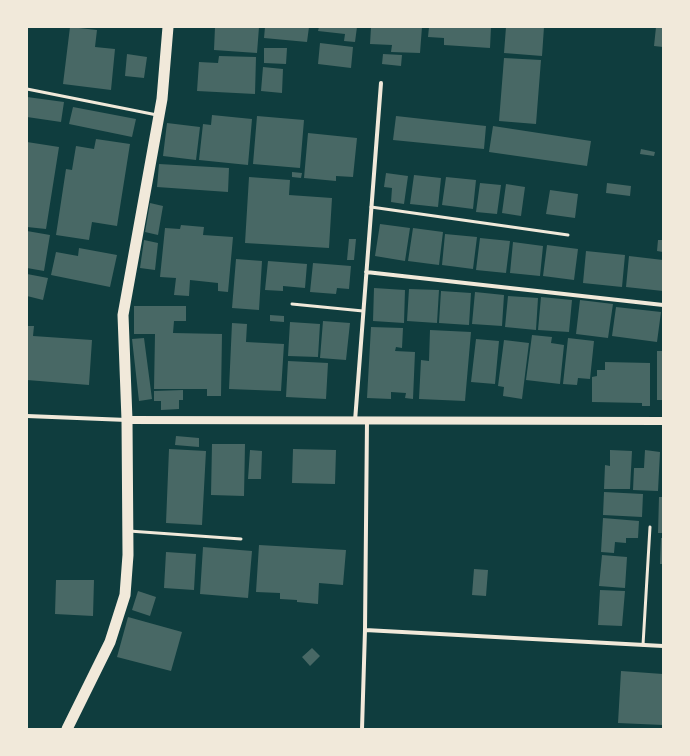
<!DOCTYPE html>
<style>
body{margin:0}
#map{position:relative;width:690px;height:756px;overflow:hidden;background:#0f3d3e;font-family:"Open Sans",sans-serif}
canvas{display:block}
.frame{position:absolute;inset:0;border:28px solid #f1e9da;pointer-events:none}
</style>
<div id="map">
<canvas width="690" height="756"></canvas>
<div class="frame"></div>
</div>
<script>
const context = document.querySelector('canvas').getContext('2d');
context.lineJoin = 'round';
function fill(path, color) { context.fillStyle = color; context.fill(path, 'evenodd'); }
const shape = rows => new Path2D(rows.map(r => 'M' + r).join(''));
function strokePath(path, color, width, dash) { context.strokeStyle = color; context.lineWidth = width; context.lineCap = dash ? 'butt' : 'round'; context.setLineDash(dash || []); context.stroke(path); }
fill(shape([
 [70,27,97,30,95,47,115,49,111,90,63,84],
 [215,27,259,27,257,53,214,50],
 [265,27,309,27,307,42,264,38],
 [319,27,357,27,355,42,344,41,345,34,318,31],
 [371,27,422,27,420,53,391,52,392,45,370,44],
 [429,27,491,27,490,48,444,45,444,38,428,37],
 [506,27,544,27,542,56,504,53],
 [656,27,663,27,663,47,654,46],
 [320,43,353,47,351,68,318,64],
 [264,48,287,48,286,64,264,63],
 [127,54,147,57,144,78,125,76],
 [383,54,402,55,401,66,382,64],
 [219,56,256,57,255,94,197,91,199,62,218,63],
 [504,58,541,60,536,124,499,121],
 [263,67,283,69,282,93,261,91],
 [27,97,64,102,61,122,27,117],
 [73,107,136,119,132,137,69,124],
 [212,115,252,119,248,165,199,160,203,124,211,125],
 [257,116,304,120,300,168,253,164],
 [396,116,486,126,484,149,393,140],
 [167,123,200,127,196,160,163,156],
 [493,126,591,141,587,166,489,152],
 [308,133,357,138,353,177,336,176,336,181,304,178],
 [96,139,130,144,117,226,92,222,89,240,56,235,66,169,72,170,76,146,94,149],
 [27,142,59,147,46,229,27,227],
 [641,149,655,152,654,156,640,154],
 [159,164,229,168,228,192,157,187],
 [292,172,302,173,301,178,292,177],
 [386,173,408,176,404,204,391,202,392,188,384,187],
 [414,175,441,178,438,207,410,204],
 [249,177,290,180,289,195,332,198,329,248,245,243],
 [446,177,476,180,473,209,442,205],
 [480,183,501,185,497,214,476,212],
 [607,183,631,186,630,196,606,193],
 [506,184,525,187,521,216,502,213],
 [550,190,578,194,575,218,546,214],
 [150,203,163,206,158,235,145,232],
 [380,224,410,228,405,261,375,256],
 [181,225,204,227,203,235,233,237,228,292,218,291,218,283,190,280,189,296,174,295,176,278,160,277,165,228,180,229],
 [413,228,443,232,439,265,408,261],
 [27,231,50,235,44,271,27,268],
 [445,234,477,237,473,269,442,265],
 [480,238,510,241,506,273,476,270],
 [349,239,356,239,354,260,347,260],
 [144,240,158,243,155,270,140,268],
 [658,240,663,240,663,252,657,251],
 [513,242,543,246,540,276,510,273],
 [547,245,578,249,574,280,543,276],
 [79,248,117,255,110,287,51,275,56,252,78,256],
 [586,251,625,255,622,287,583,283],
 [629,256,663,260,663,291,626,287],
 [236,259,262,261,259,310,232,308],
 [268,261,307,264,305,288,283,286,283,291,265,290],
 [313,263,351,266,349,289,337,288,336,294,310,292],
 [27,274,48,278,43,300,27,296],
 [374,288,405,290,404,323,373,321],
 [409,289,439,290,437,323,407,321],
 [441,291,471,293,469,325,439,323],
 [475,292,504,295,502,326,472,324],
 [508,296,538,298,536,330,505,327],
 [541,297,572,300,569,332,538,330],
 [580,300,613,304,608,338,576,334],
 [134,306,186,306,186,321,174,321,173,333,222,334,221,396,207,396,207,389,154,389,155,334,134,334],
 [616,307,661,312,657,342,612,336],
 [270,315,284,316,284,322,270,321],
 [323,321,350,323,346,360,320,358],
 [290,322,320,324,318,357,288,356],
 [232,323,247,324,246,342,284,344,281,391,229,389],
 [27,326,34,326,33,336,92,340,89,385,27,380],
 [371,327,403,328,402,348,396,347,395,351,415,352,413,399,405,398,406,393,391,392,391,399,367,398],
 [430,330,471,332,465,401,419,399,421,360,429,361],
 [532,335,552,337,551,343,564,345,560,384,526,380],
 [144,338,152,399,139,401,132,339],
 [568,338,594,341,590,379,578,378,577,385,563,384],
 [476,339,499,341,495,384,471,382],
 [504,340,529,343,522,399,503,396,504,387,498,386],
 [657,351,663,351,663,400,657,400],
 [288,361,328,363,326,399,286,397],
 [605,362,650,363,650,406,642,406,642,403,592,402,592,377,597,376,597,370,605,370],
 [183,390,183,400,179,400,179,409,161,410,161,401,154,401,154,391],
 [176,436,199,438,199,447,175,445],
 [212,444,245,444,244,496,211,495],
 [169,449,206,451,202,525,166,523],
 [293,449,336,450,335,484,292,483],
 [250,450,262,451,261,479,248,479],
 [610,450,632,451,630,489,604,489,605,465,610,466],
 [645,450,660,452,658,491,633,490,634,468,644,468],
 [604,492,643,494,642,517,603,515],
 [659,497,663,497,663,533,658,533],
 [603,518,639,521,638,538,626,538,626,543,615,542,614,553,601,552],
 [661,538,663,538,663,564,660,564],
 [259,545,346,550,343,585,319,583,318,604,297,602,297,600,280,599,280,593,256,592],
 [203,547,252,551,248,598,200,594],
 [166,552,196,554,194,590,164,588],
 [602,555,627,557,625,588,599,586],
 [474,569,488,570,486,596,472,595],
 [56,580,94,580,93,616,55,614],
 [600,590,625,591,622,626,598,625],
 [138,591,156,597,150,616,132,610],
 [128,617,182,632,171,671,117,657],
 [312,648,320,656,310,666,302,657],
 [621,671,663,674,663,725,618,723]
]), '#486865');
strokePath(shape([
 [27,89,157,115],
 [371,207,568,235],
 [292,304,363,311],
 [129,531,241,539],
 [643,645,650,527]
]), '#f1e9da', 3);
strokePath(shape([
 [366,272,663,305],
 [27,416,127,420],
 [355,421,381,83],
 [365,630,663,646],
 [362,729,365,630,367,421]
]), '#f1e9da', 4);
strokePath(shape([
 [127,420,663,421]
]), '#f1e9da', 8);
strokePath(shape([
 [67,729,110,642,125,595,128,555,127,420,123,315,162,99,168,27]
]), '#f1e9da', 11);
</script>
